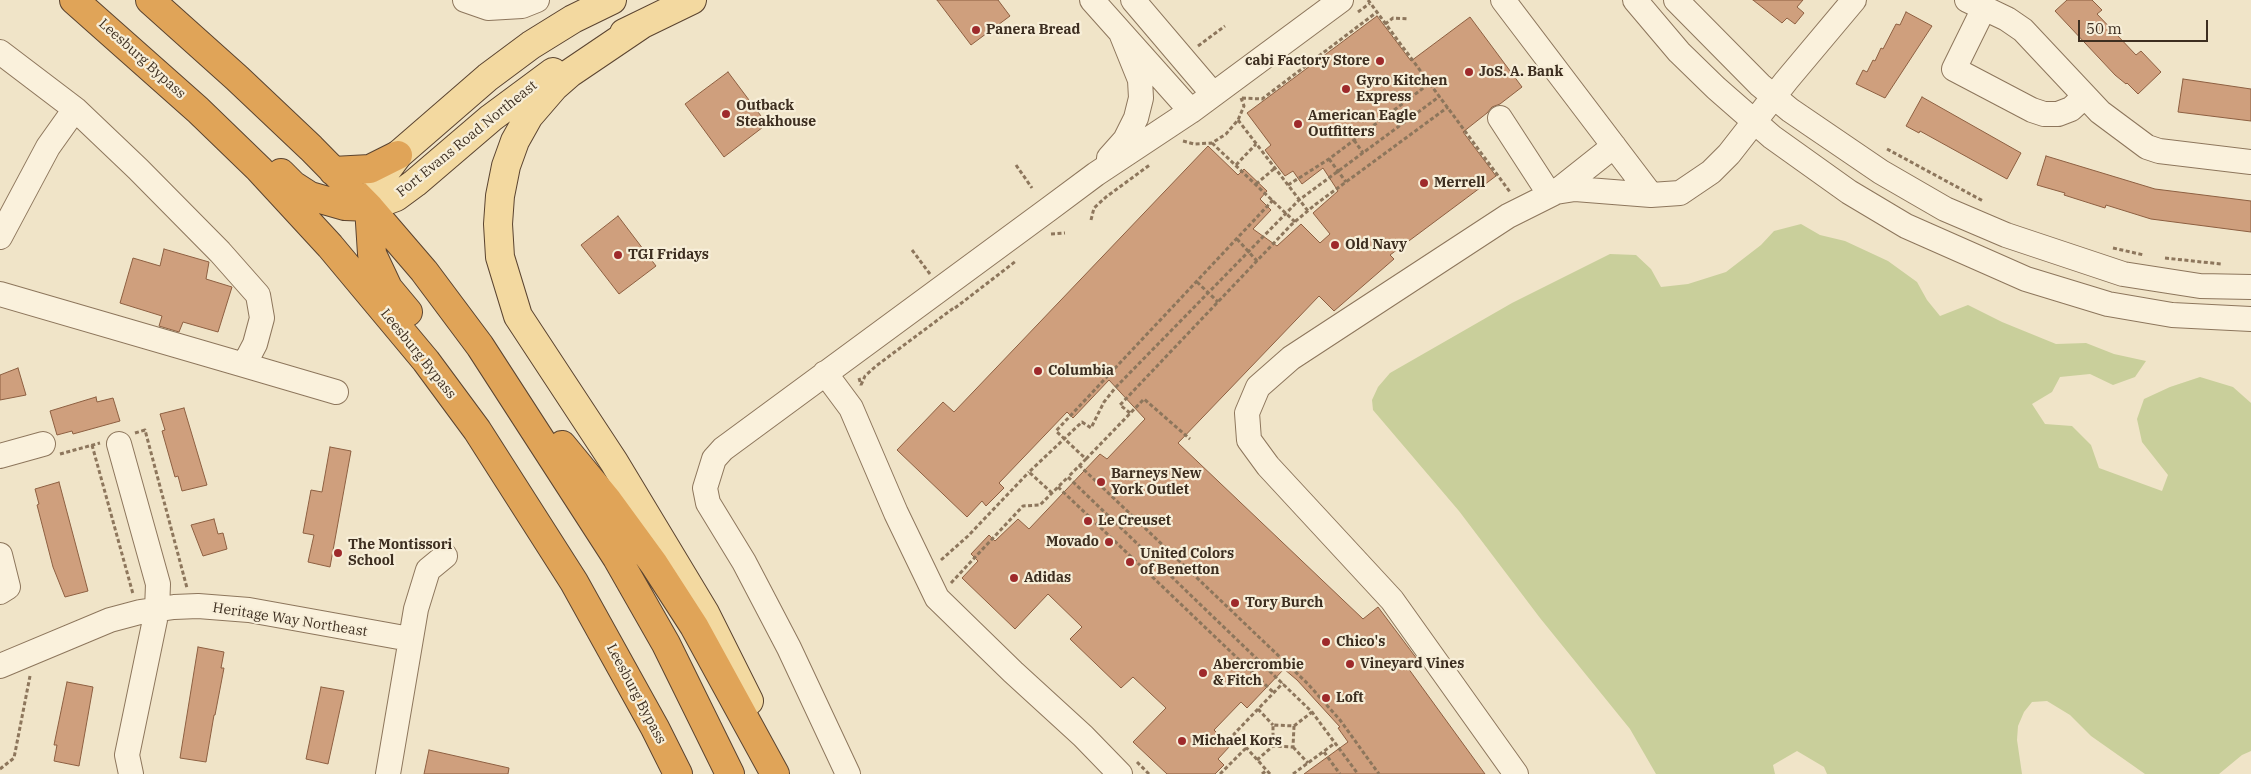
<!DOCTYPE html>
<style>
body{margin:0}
#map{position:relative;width:2251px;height:774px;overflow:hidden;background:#f0e4c8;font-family:"IBM Plex Serif",serif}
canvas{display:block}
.scale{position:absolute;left:2078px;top:20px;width:130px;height:22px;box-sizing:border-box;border:2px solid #3d2e20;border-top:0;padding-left:6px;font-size:15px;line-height:18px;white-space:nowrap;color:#3d2e20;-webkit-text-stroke:4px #f7eed8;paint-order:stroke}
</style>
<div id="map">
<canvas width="2251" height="774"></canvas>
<div class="scale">50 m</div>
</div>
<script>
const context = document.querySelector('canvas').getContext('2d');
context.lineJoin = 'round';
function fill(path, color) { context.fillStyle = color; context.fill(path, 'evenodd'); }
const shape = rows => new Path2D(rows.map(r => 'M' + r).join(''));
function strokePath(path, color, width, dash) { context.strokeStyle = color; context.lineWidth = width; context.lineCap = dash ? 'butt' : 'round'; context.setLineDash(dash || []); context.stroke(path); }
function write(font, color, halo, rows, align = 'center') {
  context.font = font + ' "IBM Plex Serif",serif'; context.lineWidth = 4.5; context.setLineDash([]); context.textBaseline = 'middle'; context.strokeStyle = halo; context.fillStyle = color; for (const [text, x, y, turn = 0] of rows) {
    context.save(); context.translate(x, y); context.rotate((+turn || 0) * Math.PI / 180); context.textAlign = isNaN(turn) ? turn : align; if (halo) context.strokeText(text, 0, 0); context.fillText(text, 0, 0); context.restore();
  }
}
fill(shape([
 [1801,224,1820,235,1845,241,1888,261,1917,282,1927,300,1940,316,1968,305,2002,322,2056,344,2086,343,2114,354,2146,361,2135,377,2113,385,2090,374,2060,377,2052,392,2032,404,2045,424,2072,426,2091,445,2099,468,2162,491,2168,475,2142,442,2137,419,2144,399,2170,387,2200,377,2233,387,2251,403,2251,751,2242,755,2219,774,2145,774,2091,736,2070,715,2047,701,2032,702,2024,712,2018,726,2017,740,2022,774,1827,774,1824,767,1797,751,1773,765,1775,774,1656,774,1630,729,1540,618,1459,511,1373,410,1372,400,1378,387,1390,373,1512,303,1610,254,1636,255,1651,269,1661,287,1688,284,1726,272,1761,245,1774,231]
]), '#c9cf9b');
const building = shape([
 [937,0,998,0,1010,16,971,45,937,0],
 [1753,0,1803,0,1797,7,1804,13,1795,24,1787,18,1782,23,1753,0],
 [2067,0,2092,0,2102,10,2097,14,2136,55,2141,51,2161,72,2138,94,2127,83,2126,84,2115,75,2055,11,2067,0],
 [1906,12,1932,26,1885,98,1856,84,1863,70,1867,72,1873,60,1875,61,1881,48,1883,49,1896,24,1900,25,1906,12],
 [1377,16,1411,61,1470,17,1522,87,1500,104,1492,107,1487,113,1463,132,1496,176,1390,255,1394,259,1334,311,1319,296,1178,443,1363,619,1378,607,1417,659,1408,668,1485,774,1304,774,1348,742,1338,728,1340,727,1297,680,1284,669,1247,708,1241,702,1214,730,1230,746,1218,759,1224,765,1215,774,1167,774,1133,742,1166,708,1133,677,1121,688,1070,639,1082,627,1048,594,1015,629,962,578,978,561,971,554,989,535,995,541,1018,519,1029,529,1100,454,1107,459,1145,419,1109,380,1073,418,1067,412,999,483,1004,488,986,506,982,501,967,517,897,450,943,402,954,412,1208,146,1238,175,1244,169,1267,191,1260,199,1271,210,1253,229,1277,246,1301,224,1320,243,1330,234,1313,213,1338,191,1323,168,1302,184,1293,171,1285,176,1265,150,1271,145,1247,113,1377,16],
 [728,72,767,124,724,157,685,104,728,72],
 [2183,79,2251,89,2251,121,2178,112,2183,79],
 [1922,97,2021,153,2007,179,1920,131,1919,133,1906,126,1922,97],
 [2046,156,2155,189,2251,201,2251,232,2151,219,2106,205,2105,208,2064,195,2065,193,2037,185,2046,156],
 [618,216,656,266,619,294,581,245,618,216],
 [164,249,209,262,206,279,232,287,218,332,183,322,179,332,159,326,162,316,120,303,133,258,160,266,164,249],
 [18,368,26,395,0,400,0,375,18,368],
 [96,397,97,402,113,398,120,421,73,434,72,431,57,435,50,411,96,397],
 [184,408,207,485,182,491,178,476,175,477,162,431,165,430,160,414,184,408],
 [330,447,351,451,330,567,308,562,314,535,303,533,311,490,322,492,330,447],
 [59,482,88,591,65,597,53,567,37,505,39,504,35,489,59,482],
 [214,519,218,534,223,533,227,549,203,556,191,525,214,519],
 [198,647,224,652,221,668,224,668,215,715,214,715,206,762,180,758,198,647],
 [67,682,93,687,79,766,54,761,57,745,54,745,67,682],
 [321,687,344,691,328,764,306,759,321,687],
 [429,750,509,768,508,774,424,774,429,750]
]);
fill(building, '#cf9f7d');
strokePath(building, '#8d5f41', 1);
const minor = shape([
 [465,0,488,8,522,6,537,0],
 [1092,0,1191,111],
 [1133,0,1213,94],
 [1503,0,1651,195,1680,193,1711,172,1729,154,1786,81,1854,0],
 [1635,0,1679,52,1716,88,1772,137,1849,192,1906,226,2026,279,2108,304,2172,315,2251,319],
 [1676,0,1760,85,1790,110,1881,172,1945,209,2006,235,2123,274,2200,286,2251,287],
 [1967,0,2007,19,2023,30,2100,112,2147,147,2159,151,2251,162],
 [1984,8,1954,69,2032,110,2044,114,2058,114,2071,109,2085,96],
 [0,52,75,109,138,169,220,252,258,295,262,318,255,344,244,365,0,294],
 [1500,118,1550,195],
 [1109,158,1125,140,1136,118,1141,98,1140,80,1121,33],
 [1556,192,1614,146],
 [0,237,48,147,75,109],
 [244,365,336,392],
 [825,373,851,408,896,513,937,598,1013,672,1083,736,1120,774],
 [119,444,158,584,157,610,127,755,131,774],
 [0,456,43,444],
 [0,555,8,587,0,592],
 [0,666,110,620,140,612,174,607,198,606,249,610,410,639],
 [388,774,416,609,428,570,445,556],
 [848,774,789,648,744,562,708,503,705,488,714,459,723,449,1049,209,1096,174,1191,111,1341,0],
 [1516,774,1392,600,1268,466,1249,440,1247,413,1258,387,1291,358,1508,216,1556,192,1575,189,1651,195]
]);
const major = shape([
 [641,25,570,73,554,87,529,116,515,141,506,166,500,196,498,224,500,257,518,316,614,462,705,613,749,701],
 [624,33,692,0],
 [369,207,396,197,415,183,491,118,553,72],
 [369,207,381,178,398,155,488,77,531,45,573,19,612,0]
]);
const highway = shape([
 [74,0,198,110,259,169,330,246,426,361,477,430,574,582,655,728,678,774],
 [150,0,237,78,311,148,369,207,424,271,480,346,617,558,666,644,730,774],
 [333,171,370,169,398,155],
 [281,173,293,185,310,196,345,206,369,207],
 [369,207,372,254,388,288,408,312],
 [562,445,608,501,654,564,694,626,775,774]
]);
strokePath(minor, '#8d765c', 26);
strokePath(major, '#5b4430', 30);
strokePath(highway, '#5b4430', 30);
strokePath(shape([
 [1368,0,1510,192],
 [1358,12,1370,3],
 [1385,24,1393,18,1409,19],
 [1198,46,1225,26],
 [1242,98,1262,99,1377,12],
 [1238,120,1308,211],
 [1354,140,1363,153],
 [1183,141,1194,144,1212,143,1226,134,1238,120,1244,106,1241,98],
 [1212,143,1295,222],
 [1887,149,1983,201],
 [1329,159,1346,182],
 [1016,165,1032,188],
 [1236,165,1256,144],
 [1256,184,1275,168],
 [1288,185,1329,159,1430,83],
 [1273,200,1056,431,1086,459,1068,477,1312,712,1358,774],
 [1091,220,1094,208,1106,197,1151,164],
 [1051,234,1065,233],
 [1237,239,1257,261],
 [2113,248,2144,255],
 [912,250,930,274],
 [2165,258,2221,264],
 [1197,282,1218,302],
 [955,308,1016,261],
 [859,378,861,385],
 [861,385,865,376,876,366,955,307],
 [1130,413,1120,405,1291,225,1316,204,1448,107],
 [135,433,145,430,187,588],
 [92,445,133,594],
 [60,454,100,443],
 [1086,459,1144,399,1190,439],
 [1079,465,1308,684,1340,720,1379,774],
 [1058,487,1274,693],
 [1052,493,1029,472,1082,422,1091,428,1104,402,1116,387,1299,200,1440,96],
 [941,560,968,536,1029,472],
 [951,583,1023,506,1040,505,1068,477],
 [1258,709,1273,725],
 [1294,726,1312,712],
 [1293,747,1308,763],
 [1324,752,1340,774],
 [1257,760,1273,746,1293,747,1294,726,1273,725,1273,746],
 [1137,762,1149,774],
 [0,769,14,758,30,676],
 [1220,774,1246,748],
 [1262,774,1267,770],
 [1270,774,1234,734,1283,683],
 [1293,774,1335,743]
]), '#8d765c', 3, [4, 2.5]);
strokePath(minor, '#faf1dc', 24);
strokePath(major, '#f3d9a0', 28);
strokePath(highway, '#e0a458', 28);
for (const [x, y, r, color] of [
 [976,30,5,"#9e2a2b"],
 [1380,61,5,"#9e2a2b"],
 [1469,72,5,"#9e2a2b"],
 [1346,89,5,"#9e2a2b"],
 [726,114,5,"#9e2a2b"],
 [1298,124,5,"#9e2a2b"],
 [1424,183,5,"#9e2a2b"],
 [1335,245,5,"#9e2a2b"],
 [618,255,5,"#9e2a2b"],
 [1038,371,5,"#9e2a2b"],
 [1101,482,5,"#9e2a2b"],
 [1088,521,5,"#9e2a2b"],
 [1109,542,5,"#9e2a2b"],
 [338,553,5,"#9e2a2b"],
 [1130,562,5,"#9e2a2b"],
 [1014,578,5,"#9e2a2b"],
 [1235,603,5,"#9e2a2b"],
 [1326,642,5,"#9e2a2b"],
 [1350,664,5,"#9e2a2b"],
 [1203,673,5,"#9e2a2b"],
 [1326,698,5,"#9e2a2b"],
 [1182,741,5,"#9e2a2b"]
]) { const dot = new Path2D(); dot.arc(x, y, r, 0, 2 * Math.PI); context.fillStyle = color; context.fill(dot); strokePath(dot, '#f7eed8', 2); }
write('bold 14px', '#3d2e20', '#f7eed8', [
 ["Panera Bread",986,30],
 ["cabi Factory Store",1370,61,"right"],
 ["JoS. A. Bank",1479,72],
 ["Gyro Kitchen",1356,81],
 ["Express",1356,97],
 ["Outback",736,106],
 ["Steakhouse",736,122],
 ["American Eagle",1308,116],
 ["Outfitters",1308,132],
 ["Merrell",1434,183],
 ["Old Navy",1345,245],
 ["TGI Fridays",628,255],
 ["Columbia",1048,371],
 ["Barneys New",1111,474],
 ["York Outlet",1111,490],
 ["Le Creuset",1098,521],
 ["Movado",1099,542,"right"],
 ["The Montissori",348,545],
 ["School",348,561],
 ["United Colors",1140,554],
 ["of Benetton",1140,570],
 ["Adidas",1024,578],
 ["Tory Burch",1245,603],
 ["Chico's",1336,642],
 ["Vineyard Vines",1360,664],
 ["Abercrombie",1213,665],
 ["& Fitch",1213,681],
 ["Loft",1336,698],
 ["Michael Kors",1192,741]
], 'left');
write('14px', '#3d2e20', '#f7eed8', [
 ["Leesburg Bypass",142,59,42],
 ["Fort Evans Road Northeast",467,139,-39],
 ["Leesburg Bypass",418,354,51],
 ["Heritage Way Northeast",290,620,9],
 ["Leesburg Bypass",636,694,62]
]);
</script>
